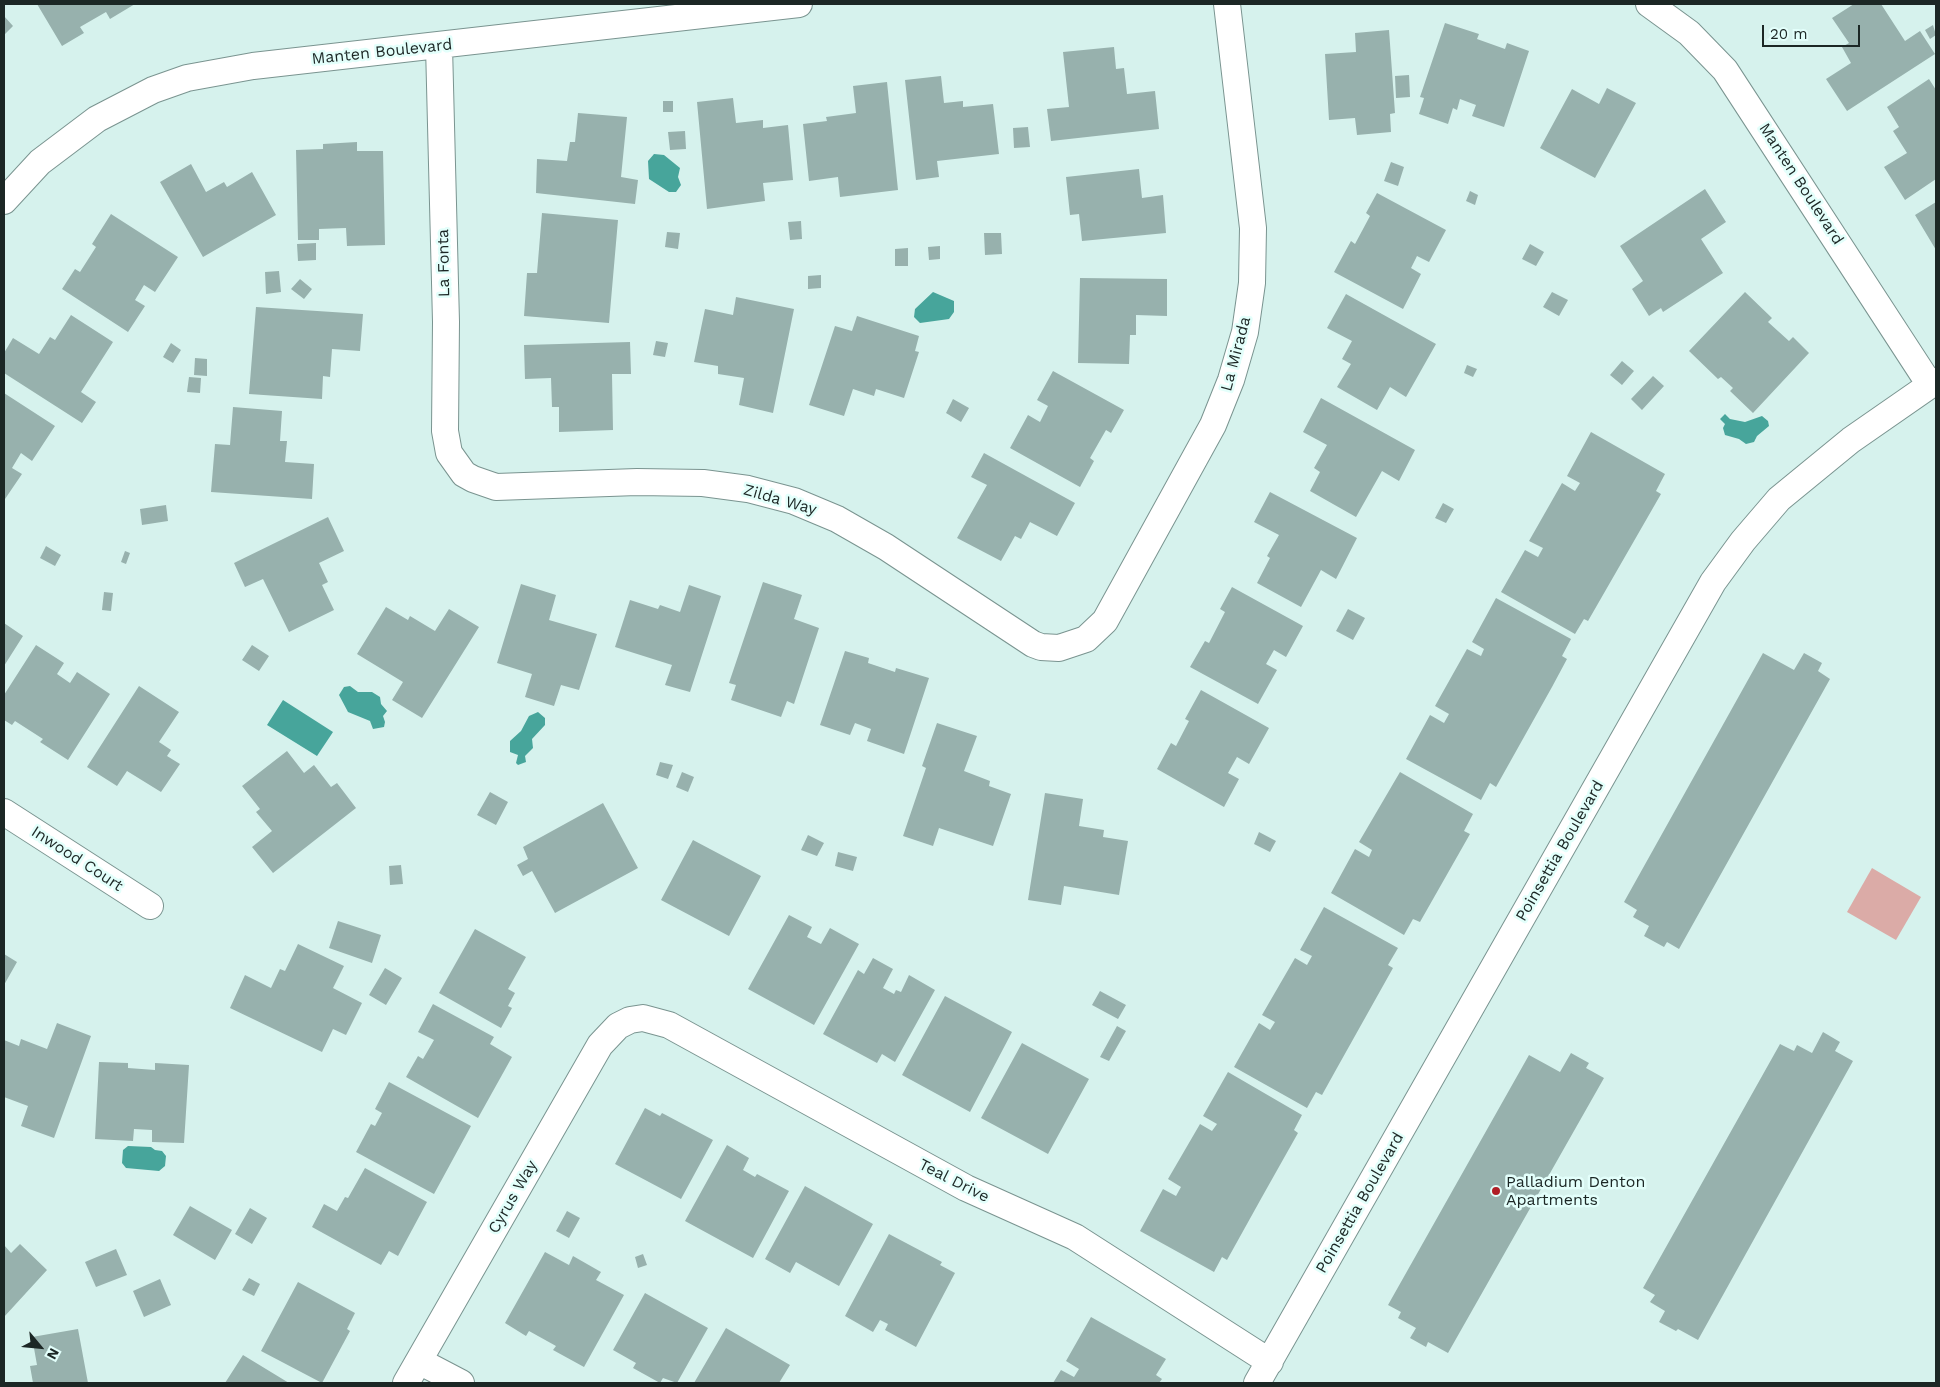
<!DOCTYPE html>
<style>
body{margin:0}
#map{position:relative;width:1940px;height:1387px;overflow:hidden;background:#d6f2ed;font-family:"Work Sans",sans-serif}
canvas{display:block}
.frame{position:absolute;inset:0;border:5px solid #1c2725;pointer-events:none}
.north{position:absolute;left:15px;top:1322px;width:50px;height:50px;-webkit-text-stroke:4px #e3fffb;paint-order:stroke;rotate:118deg;font-size:14px;font-weight:700;line-height:20px;text-align:center;color:#1c2725}
.north::after{content:'';display:block;margin:auto;width:18px;height:22px;background:#1c2725;clip-path:polygon(50% 0,100% 100%,50% 72%,0 100%)}
.scale{position:absolute;left:1762px;top:25px;width:98px;height:22px;box-sizing:border-box;border:2px solid #1c2725;border-top:0;padding-left:6px;font-size:15px;line-height:18px;white-space:nowrap;color:#1c2725;-webkit-text-stroke:4px #e3fffb;paint-order:stroke}
</style>
<div id="map">
<canvas width="1940" height="1387"></canvas>
<div class="frame"></div>
<div class="north">N</div>
<div class="scale">20 m</div>
</div>
<script>
const c = document.querySelector('canvas').getContext('2d');
c.lineJoin = 'round';
function fillPath(path, color) {
  c.fillStyle = color;
  c.fill(path, 'evenodd');
}
function shape(rows) {
  const path = new Path2D();
  for (const r of rows) {
    path.moveTo(r[0], r[1]);
    for (let i = 2; i < r.length; i += 2) path.lineTo(r[i], r[i + 1]);
  }
  return path;
}
function trace(path, color, width, dash) {
  c.strokeStyle = color;
  c.lineWidth = width;
  c.lineCap = dash ? 'butt' : 'round';
  c.setLineDash(dash || []);
  c.stroke(path);
}
function label(font, color, halo, rows, align = 'center') {
  c.font = font + ' "Work Sans",sans-serif';
  c.lineWidth = 5;
  c.setLineDash([]);
  c.textBaseline = 'middle';
  c.strokeStyle = halo;
  c.fillStyle = color;
  for (const [text, x, y, turn = 0] of rows) {
    c.save();
    c.translate(x, y);
    c.rotate((+turn || 0) * Math.PI / 180);
    c.textAlign = isNaN(turn) ? turn : align;
    if (halo) c.strokeText(text, 0, 0);
    c.fillText(text, 0, 0);
    c.restore();
  }
}
const green = shape([
 [1872,868,1921,897,1896,940,1847,912]
]);
const water = shape([
 [654,154,664,155,680,168,678,177,681,185,676,192,669,192,649,179,648,161],
 [933,292,954,301,954,312,949,319,920,323,914,317,915,309],
 [1725,414,1730,419,1745,422,1762,416,1768,421,1769,426,1757,436,1754,442,1746,444,1739,439,1725,435,1723,428,1725,424,1720,419],
 [350,686,358,692,372,692,380,697,381,704,387,711,383,716,385,722,384,727,373,729,370,721,348,712,339,695,344,687],
 [283,700,333,732,317,756,267,725],
 [538,712,545,718,545,725,532,739,533,748,525,756,526,762,518,765,516,763,518,755,510,752,510,741,521,731,529,716],
 [128,1146,151,1147,155,1150,162,1151,166,1156,165,1166,159,1171,126,1168,122,1163,123,1150]
]);
const building = shape([
 [37,4,135,4,110,19,106,12,80,27,84,33,62,46],
 [1854,4,1881,4,1905,41,1920,31,1935,54,1847,111,1826,79,1851,63,1842,47,1849,43,1832,18],
 [4,16,13,26,4,35],
 [1445,23,1479,34,1477,39,1505,49,1507,43,1529,51,1504,127,1472,116,1476,105,1460,99,1457,110,1453,108,1448,124,1419,114,1424,98,1420,97],
 [1933,25,1936,35,1930,39,1925,30],
 [1389,30,1395,113,1390,114,1391,132,1357,135,1355,118,1329,120,1325,54,1356,52,1355,33],
 [1114,47,1116,69,1124,68,1127,94,1155,91,1159,129,1051,141,1047,109,1069,107,1063,52],
 [1409,75,1410,97,1396,98,1395,76],
 [941,76,944,103,963,101,963,107,993,104,999,154,937,161,939,177,916,180,905,80],
 [1929,79,1936,90,1936,179,1905,200,1884,167,1907,153,1893,131,1899,127,1887,107],
 [887,82,898,190,840,197,838,177,809,181,803,124,827,121,826,117,856,113,853,86],
 [1607,88,1636,103,1595,178,1540,148,1572,89,1599,104],
 [733,98,736,123,763,120,763,128,788,125,793,180,763,183,765,201,707,209,697,102],
 [663,101,673,101,673,112,663,112],
 [578,113,627,117,621,177,638,180,635,204,536,193,537,159,567,161,570,142,575,142],
 [1028,127,1030,147,1014,148,1013,128],
 [685,131,686,149,670,150,668,132],
 [357,142,357,151,383,151,385,245,347,246,346,228,319,229,319,240,298,240,296,150,323,149,323,144],
 [1391,162,1404,167,1398,186,1384,181],
 [191,164,206,192,224,182,227,187,252,172,276,215,203,257,160,182],
 [1139,169,1142,198,1163,195,1166,233,1082,241,1079,214,1070,215,1066,177],
 [1705,189,1726,222,1701,239,1723,273,1663,312,1661,308,1649,316,1632,289,1643,281,1620,246],
 [1470,191,1478,195,1475,205,1466,201],
 [1377,193,1446,230,1429,262,1417,256,1411,268,1421,274,1403,309,1334,272,1351,241,1355,244,1370,216,1366,213],
 [1936,202,1936,250,1915,215],
 [542,213,618,220,609,323,524,316,527,273,537,273],
 [111,214,178,257,155,292,144,285,135,300,145,306,128,332,62,289,75,269,80,272,96,247,92,244],
 [801,221,802,239,790,240,788,222],
 [667,232,680,233,678,249,665,247],
 [984,233,1001,233,1002,254,985,255],
 [316,243,316,260,298,261,297,244],
 [1530,244,1544,252,1536,266,1522,259],
 [940,246,940,259,929,260,928,247],
 [908,248,908,266,895,266,895,249],
 [279,271,281,292,266,294,265,272],
 [821,275,821,288,808,289,808,276],
 [1080,278,1167,279,1167,316,1136,315,1136,335,1130,335,1129,364,1078,363],
 [300,279,312,289,304,299,291,289],
 [1552,292,1568,300,1559,316,1543,307],
 [1745,292,1772,318,1768,322,1789,341,1793,337,1809,353,1753,413,1730,391,1733,388,1721,377,1718,379,1689,351],
 [1346,294,1436,344,1406,397,1390,387,1377,410,1337,387,1351,364,1342,359,1352,341,1327,328],
 [736,297,794,309,773,413,739,405,744,378,718,374,718,366,694,362,705,309,733,315],
 [256,307,363,314,360,351,332,349,330,377,323,376,322,399,249,394],
 [71,315,113,342,81,392,96,402,82,423,4,373,4,353,13,338,39,354,50,337,55,340],
 [857,316,919,336,915,351,919,352,904,398,876,389,874,396,853,389,844,416,809,405,835,326,852,331],
 [656,341,668,343,665,357,653,355],
 [630,342,631,374,612,374,613,430,559,432,559,407,552,407,551,378,525,379,524,345],
 [171,343,181,350,173,363,163,357],
 [195,358,207,359,207,376,194,375],
 [1622,361,1634,371,1622,385,1610,375],
 [1467,365,1477,369,1473,377,1464,373],
 [1053,371,1124,410,1111,433,1106,430,1090,458,1094,461,1080,487,1010,448,1028,415,1040,422,1048,406,1037,400],
 [1653,376,1664,386,1642,410,1631,399],
 [189,377,201,378,200,393,187,392],
 [4,393,55,426,32,461,21,453,12,468,22,474,5,499],
 [1321,398,1415,450,1399,481,1382,471,1356,517,1310,491,1320,472,1314,468,1327,445,1303,432],
 [953,399,969,408,961,422,946,413],
 [233,407,282,411,280,441,287,441,285,462,314,464,312,499,211,492,215,444,230,445],
 [1591,432,1665,474,1656,491,1661,494,1588,621,1584,619,1575,634,1501,592,1525,550,1538,557,1543,548,1529,541,1562,483,1575,491,1580,483,1567,476],
 [984,453,1075,503,1057,536,1030,522,1021,539,1015,536,1001,561,957,538,987,485,971,477],
 [1270,492,1357,538,1336,579,1321,570,1301,607,1257,583,1270,558,1267,556,1279,535,1254,522],
 [1443,503,1454,509,1446,523,1435,518],
 [166,505,168,521,142,525,140,509],
 [328,517,344,551,319,563,328,582,322,585,334,610,289,632,263,579,245,587,234,563],
 [46,546,61,555,55,566,40,558],
 [125,551,130,553,126,564,121,562],
 [763,582,802,595,794,619,819,628,794,704,787,701,781,717,731,700,736,685,729,683],
 [521,584,556,595,549,620,597,634,579,690,561,685,554,706,525,697,532,674,497,663],
 [689,585,721,596,690,692,665,685,672,665,615,647,630,600,658,609,660,605,680,612],
 [1232,587,1303,626,1286,657,1274,650,1266,664,1277,670,1258,704,1190,667,1205,641,1209,643,1225,612,1220,609],
 [104,592,113,593,111,611,102,610],
 [1496,598,1571,639,1562,656,1567,659,1552,687,1496,787,1490,783,1481,800,1406,759,1430,715,1444,723,1449,714,1435,706,1467,649,1481,656,1484,649,1472,642],
 [386,607,408,620,410,616,435,631,449,609,479,627,422,718,392,700,403,682,357,654],
 [1348,609,1365,618,1353,640,1336,631],
 [4,623,23,636,4,666],
 [36,645,64,663,57,674,70,683,77,672,110,694,68,760,40,742,43,739,15,721,12,725,4,720,4,695],
 [252,645,269,656,259,671,242,660],
 [845,651,869,658,868,663,895,672,896,668,929,678,904,754,867,741,871,729,855,723,850,735,820,725],
 [1763,653,1794,670,1804,653,1822,663,1818,671,1830,679,1679,949,1667,942,1664,947,1644,936,1649,926,1633,917,1637,910,1624,902],
 [139,686,179,712,159,742,171,750,167,756,180,764,161,792,127,771,117,786,87,767],
 [1201,690,1269,728,1249,764,1237,757,1228,773,1239,779,1224,807,1157,769,1171,743,1176,746,1189,721,1185,719],
 [937,723,977,736,964,771,990,781,989,786,1011,794,993,846,939,828,933,846,903,836,926,768,922,766],
 [287,751,304,773,314,765,331,787,337,783,356,808,273,873,252,847,272,831,256,812,260,809,242,786],
 [660,762,673,765,668,779,656,775],
 [682,772,694,777,688,792,676,787],
 [1400,772,1473,814,1464,831,1470,834,1420,922,1413,919,1404,935,1331,893,1355,849,1369,857,1372,850,1359,842],
 [490,792,508,802,496,825,477,815],
 [1045,793,1083,799,1079,826,1104,830,1103,837,1128,841,1119,895,1064,886,1061,905,1028,900],
 [603,803,638,868,555,913,532,871,523,876,517,865,528,859,523,847],
 [1259,832,1276,841,1270,852,1254,844],
 [808,835,824,843,817,856,801,850],
 [693,840,761,876,729,936,661,900],
 [838,852,857,857,853,871,835,866],
 [401,865,403,884,390,885,389,866],
 [1324,907,1398,948,1388,965,1393,968,1337,1068,1322,1095,1316,1092,1307,1108,1234,1067,1259,1023,1270,1030,1275,1022,1262,1015,1295,958,1307,965,1312,956,1300,950],
 [789,915,812,927,807,937,821,944,830,928,859,944,814,1025,748,989],
 [338,921,381,935,372,963,329,948],
 [475,929,526,957,508,989,515,993,508,1006,512,1008,501,1028,439,993],
 [298,944,344,966,333,988,362,1003,346,1035,333,1029,322,1052,230,1008,245,975,271,988,280,969,285,971],
 [4,954,17,962,4,985],
 [873,958,893,969,883,988,894,994,896,990,901,992,909,975,935,990,895,1062,882,1054,877,1063,823,1034,858,970,864,974],
 [385,968,402,978,386,1005,369,995],
 [1100,991,1126,1005,1118,1019,1092,1005],
 [945,996,1012,1032,970,1112,902,1075],
 [433,1004,494,1037,490,1044,512,1057,478,1118,406,1077,418,1056,423,1059,434,1040,418,1032],
 [57,1023,91,1036,54,1138,21,1126,28,1106,4,1097,4,1040,19,1046,21,1039,47,1049],
 [1117,1026,1126,1031,1109,1061,1100,1057],
 [1823,1032,1840,1042,1835,1051,1853,1061,1698,1340,1678,1329,1676,1331,1659,1322,1665,1311,1650,1302,1655,1295,1643,1288,1780,1044,1794,1051,1797,1045,1812,1053],
 [1022,1043,1089,1079,1048,1154,981,1118],
 [1571,1053,1589,1063,1586,1068,1604,1078,1448,1353,1428,1342,1426,1347,1410,1338,1416,1328,1398,1318,1401,1312,1388,1305,1529,1055,1560,1072],
 [99,1062,128,1063,128,1068,155,1070,155,1063,189,1065,184,1143,152,1142,152,1130,134,1129,133,1141,95,1139],
 [1228,1072,1302,1115,1294,1130,1298,1133,1262,1197,1227,1260,1222,1257,1214,1272,1140,1231,1163,1189,1176,1196,1181,1187,1168,1179,1200,1124,1212,1131,1217,1124,1203,1116],
 [389,1082,471,1126,434,1194,356,1152,371,1124,375,1126,382,1113,375,1109],
 [645,1108,660,1116,662,1113,713,1140,681,1199,615,1164],
 [727,1145,749,1158,743,1170,755,1177,757,1174,789,1191,753,1258,685,1221],
 [365,1168,427,1202,398,1256,389,1251,381,1265,312,1227,324,1204,337,1211,345,1197,348,1198],
 [805,1186,873,1224,839,1286,796,1262,790,1273,765,1259],
 [190,1206,232,1230,215,1260,173,1235],
 [250,1208,267,1218,252,1244,235,1234],
 [567,1211,580,1218,569,1238,556,1231],
 [889,1234,942,1262,940,1265,955,1273,916,1347,885,1330,888,1324,880,1320,873,1332,845,1316],
 [20,1244,47,1270,4,1317,4,1245,11,1253],
 [116,1249,127,1275,96,1287,85,1262],
 [545,1252,569,1265,573,1256,601,1272,596,1280,624,1295,584,1367,553,1350,556,1346,529,1331,526,1336,505,1323],
 [643,1254,647,1265,638,1268,635,1257],
 [249,1278,260,1284,254,1296,242,1290],
 [160,1279,171,1305,144,1317,133,1291],
 [298,1282,355,1313,347,1329,350,1331,322,1383,261,1351],
 [645,1293,708,1328,677,1383,663,1378,660,1383,633,1368,636,1363,613,1350],
 [1091,1317,1166,1359,1156,1375,1162,1379,1159,1383,1053,1383,1061,1370,1074,1377,1079,1369,1066,1361],
 [726,1328,790,1365,779,1383,694,1383],
 [78,1329,88,1383,33,1383,30,1366,37,1365,32,1337],
 [243,1355,289,1383,225,1383]
]);
const street = shape([
 [1649,4,1689,33,1725,70,1930,385],
 [439,46,446,322,445,431,449,453,464,474,473,479,496,487,637,482,703,483,748,489,794,501,837,519,886,547,1033,644,1041,647,1059,648,1086,639,1105,621,1213,425,1231,380,1245,332,1252,283,1253,228,1227,4],
 [4,201,40,162,97,119,153,90,187,78,253,66,799,4],
 [4,812,150,906],
 [419,1361,461,1383],
 [406,1383,600,1045,618,1026,630,1020,643,1018,669,1025,966,1188,1075,1237,1270,1362],
 [1257,1383,1713,582,1743,541,1779,499,1851,440,1936,381]
]);
const markers = [
 [1496,1191,5,"#b01e26"]
];
const streetNames = [
 ["Manten Boulevard",382,52,-6],
 ["Manten Boulevard",1801,184,57],
 ["La Fonta",444,263,-91],
 ["La Mirada",1236,354,-75],
 ["Zilda Way",780,500,16],
 ["Poinsettia Boulevard",1560,851,-60],
 ["Inwood Court",77,859,33],
 ["Teal Drive",954,1181,27],
 ["Cyrus Way",513,1197,-60],
 ["Poinsettia Boulevard",1360,1203,-60]
];
const poiNames = [
 ["Palladium Denton",1506,1182],
 ["Apartments",1506,1200]
];
fillPath(green, '#dbaba7');
fillPath(water, '#47a59b');
fillPath(building, '#97b1ad');
trace(street, '#7a9490', 28);
trace(street, '#fff', 26);
for (const [x, y, r, color] of markers) {
  const dot = new Path2D();
  dot.arc(x, y, r, 0, 2 * Math.PI);
  c.fillStyle = color;
  c.fill(dot);
  trace(dot, '#e3fffb', 2);
}
label('16px', '#1c2725', '#e3fffb', streetNames);
label('16px', '#1c2725', '#e3fffb', poiNames, 'left');
</script>
